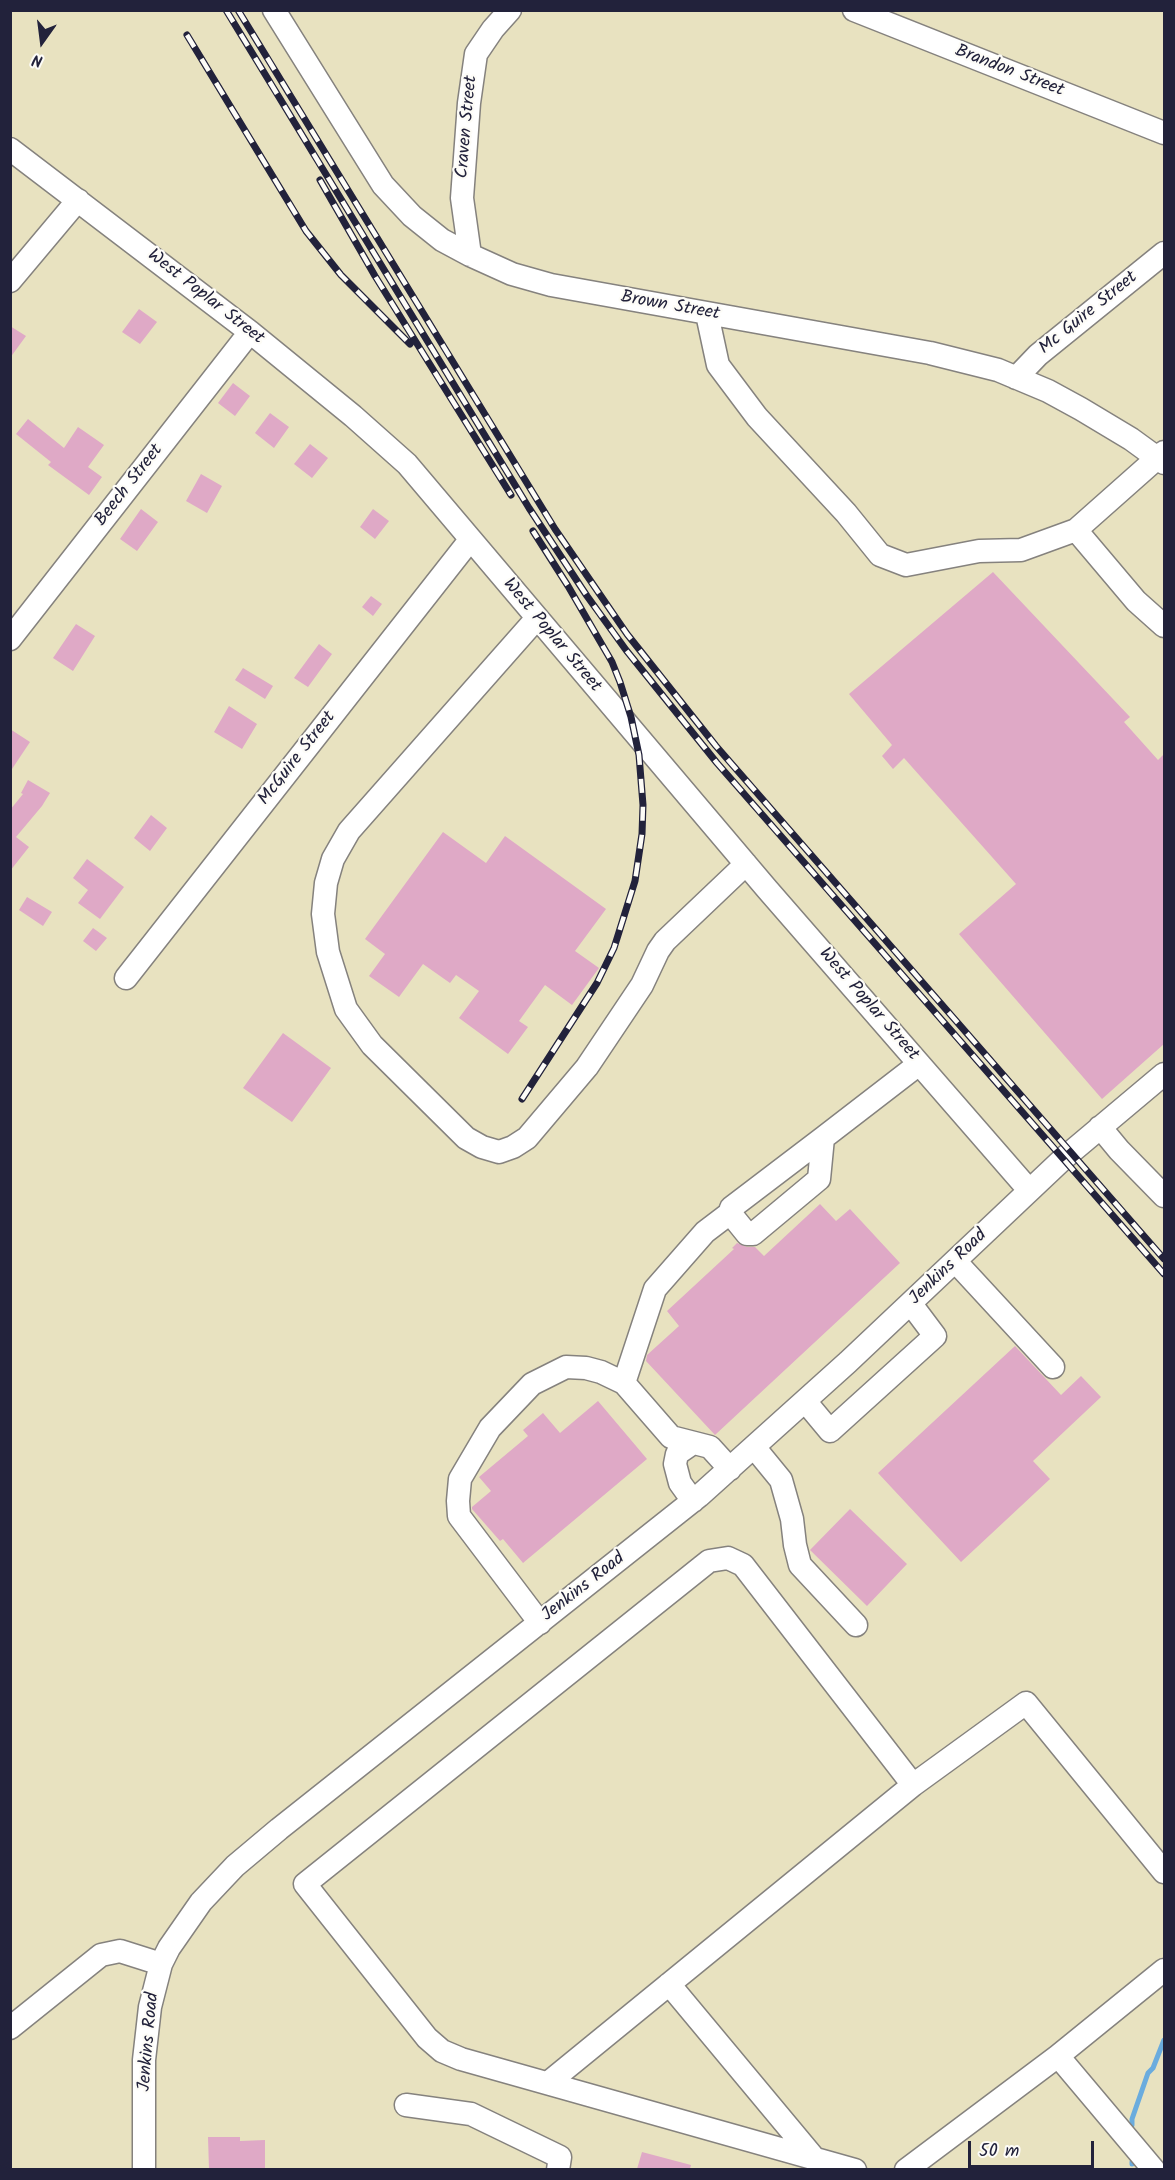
<!DOCTYPE html>
<style>
body{margin:0}
#map{position:relative;width:1175px;height:2180px;overflow:hidden;background:#e8e2c0;font-family:Kalam,sans-serif}
canvas{display:block}
.frame{position:absolute;inset:0;border:12px solid #22223b;pointer-events:none}
.north{position:absolute;left:12px;top:12px;width:60px;height:60px;-webkit-text-stroke:4px #fdfcf7;paint-order:stroke;rotate:194deg;font-size:16px;font-weight:700;line-height:24px;text-align:center;color:#22223b}
.north::after{content:'';display:block;margin:auto;width:21px;height:27px;background:#22223b;clip-path:polygon(50% 0,100% 100%,50% 72%,0 100%)}
.scale{position:absolute;left:968px;top:2141px;width:126px;height:27px;box-sizing:border-box;border:3px solid #22223b;border-top:0;padding-left:8px;font-size:18px;line-height:21px;white-space:nowrap;color:#22223b;-webkit-text-stroke:4px #fdfcf7;paint-order:stroke}
</style>
<div id="map">
<canvas width="1175" height="2180"></canvas>
<div class="frame"></div>
<div class="north">N</div>
<div class="scale">50 m</div>
</div>
<script>
const c = document.querySelector('canvas').getContext('2d');
c.lineJoin = 'round';
function shape(rows) {
  const path = new Path2D();
  for (const r of rows) {
    path.moveTo(r[0], r[1]);
    for (let i = 2; i < r.length; i += 2) path.lineTo(r[i], r[i + 1]);
  }
  return path;
}
function trace(path, color, width, dash) {
  c.strokeStyle = color;
  c.lineWidth = width;
  c.lineCap = dash ? 'butt' : 'round';
  c.setLineDash(dash || []);
  c.stroke(path);
}
function fillPath(path, color) {
  c.fillStyle = color;
  c.fill(path, 'evenodd');
}
function label(font, color, halo, rows, align = 'center') {
  c.font = font + ' Kalam,sans-serif';
  c.lineWidth = 4.5;
  c.setLineDash([]);
  c.textBaseline = 'middle';
  c.strokeStyle = halo;
  c.fillStyle = color;
  for (const [text, x, y, turn = 0] of rows) {
    c.save();
    c.translate(x, y);
    c.rotate((+turn || 0) * Math.PI / 180);
    c.textAlign = isNaN(turn) ? turn : align;
    if (halo) c.strokeText(text, 0, 0);
    c.fillText(text, 0, 0);
    c.restore();
  }
}
const stream = shape([
 [1132,2125,1132,2119,1148,2073,1153,2068,1164,2040],
 [1132,2164,1132,2162]
]);
const building = shape([
 [139,309,157,322,140,344,122,332],
 [10,326,26,336,10,358],
 [233,383,250,396,235,416,218,403],
 [270,413,289,427,274,448,255,433],
 [28,419,64,448,78,427,104,445,88,467,102,477,89,495,48,465,51,462,16,434],
 [310,444,328,458,312,478,294,464],
 [201,474,222,486,207,513,186,501],
 [141,509,158,522,137,551,120,539],
 [373,509,389,521,375,539,360,527],
 [993,572,1130,717,1124,722,1158,760,1164,754,1164,1044,1102,1099,959,934,1016,884,904,758,893,769,882,756,892,745,849,694],
 [371,596,382,604,373,616,362,607],
 [76,624,95,636,73,671,53,658],
 [319,644,332,654,308,687,294,678],
 [243,668,273,686,265,699,235,680],
 [229,706,257,724,242,749,214,732],
 [10,729,30,742,10,772],
 [28,780,50,793,42,806,16,837,29,847,10,871,10,810,23,794,21,793],
 [151,815,167,828,150,851,134,838],
 [443,832,486,863,505,836,606,909,575,951,599,968,572,1005,545,985,519,1021,528,1027,508,1054,459,1018,479,991,456,975,450,983,423,964,399,997,369,976,385,954,365,939],
 [87,859,124,887,100,919,78,903,88,890,73,878],
 [27,897,52,912,43,926,19,910],
 [93,928,107,938,96,951,83,941],
 [283,1033,331,1068,292,1122,243,1088],
 [820,1204,836,1221,850,1209,900,1263,715,1435,646,1361,647,1355,679,1326,667,1311,734,1249,732,1248,737,1243,747,1247,755,1247,764,1256],
 [1015,1346,1061,1395,1081,1376,1101,1397,1033,1461,1050,1479,961,1562,878,1473],
 [598,1401,647,1459,523,1563,503,1539,500,1541,472,1509,472,1507,491,1491,479,1477,528,1436,523,1430,543,1413,560,1433],
 [850,1509,907,1564,867,1606,810,1550],
 [208,2137,240,2137,240,2141,265,2140,265,2169,209,2169],
 [642,2152,691,2165,690,2169,637,2169]
]);
const minor = shape([
 [274,10,383,185,412,216,442,240,470,255,512,274,551,285,930,353,998,370,1048,391,1081,409,1131,439,1164,463],
 [854,10,1164,133],
 [10,149,250,332,353,416,407,464,767,889,1029,1190],
 [470,255,462,198,469,103,476,54,493,29,510,10],
 [10,281,78,200],
 [707,314,718,365,757,417,846,513,880,555,906,565,979,551,1021,550,1076,530,1164,452],
 [1016,378,1038,355,1164,253],
 [1076,530,1136,601,1164,626],
 [537,618,349,831,333,859,326,883,323,914,328,952,346,1009,372,1045,466,1138,482,1147,499,1152,513,1147,527,1138,587,1067,642,985,658,951,665,941,746,864],
 [10,639,250,332],
 [126,978,470,540],
 [1100,1127,1119,1150,1164,1196],
 [823,1138,819,1179,753,1234,747,1234,730,1213,731,1208,823,1138,919,1064],
 [956,1262,1053,1367],
 [624,1383,655,1289,705,1232,730,1213],
 [805,1401,830,1431,935,1336,911,1304],
 [754,1447,781,1480,792,1519,795,1545,800,1565,856,1625],
 [693,1501,680,1483,675,1464,677,1454,693,1443],
 [540,1623,459,1516,458,1501,460,1479,490,1428,532,1384,566,1367,586,1368,601,1372,624,1383,671,1437,710,1447,730,1469],
 [669,1984,814,2158],
 [10,2028,101,1955,120,1951,161,1964],
 [1058,2056,1164,1970],
 [548,2083,913,1785],
 [406,2105,471,2114,560,2157,558,2170],
 [144,2170,144,2060,150,2007,161,1964,169,1948,201,1902,235,1866,279,1829,699,1496,848,1362,1064,1158,1164,1074],
 [855,2170,461,2059,442,2051,427,2038,305,1884,709,1561,728,1558,743,1565,913,1785,1026,1703,1164,1872],
 [906,2170,1058,2056,1154,2170]
]);
const rail = shape([
 [226,10,529,508,587,596,626,650,717,763,1164,1274],
 [238,10,555,529,627,634,716,746,1164,1259],
 [187,35,306,231,341,275,410,344],
 [320,180,375,276,511,495],
 [522,1099,597,983,614,948,635,881,642,834,643,805,639,755,631,717,620,682,612,662,568,586,533,531]
]);
const streetNames = [
 ["Brandon Street",1009,72,21],
 ["Craven Street",468,127,-85],
 ["West Poplar Street",205,298,38],
 ["Brown Street",670,307,10],
 ["Mc Guire Street",1089,314,-39],
 ["Beech Street",130,486,-52],
 ["West Poplar Street",551,636,50],
 ["McGuire Street",298,759,-52],
 ["West Poplar Street",868,1005,49],
 ["Jenkins Road",949,1268,-44],
 ["Jenkins Road",584,1588,-38],
 ["Jenkins Road",150,2042,-85]
];
trace(stream, '#6aacde', 5);
fillPath(building, '#dfa9c6');
trace(minor, '#85827e', 25);
trace(minor, '#fff', 22);
trace(rail, '#22223b', 7);
trace(rail, '#fdfcf7', 4.5, [14]);
label('18px', '#22223b', '#fdfcf7', streetNames);
</script>
